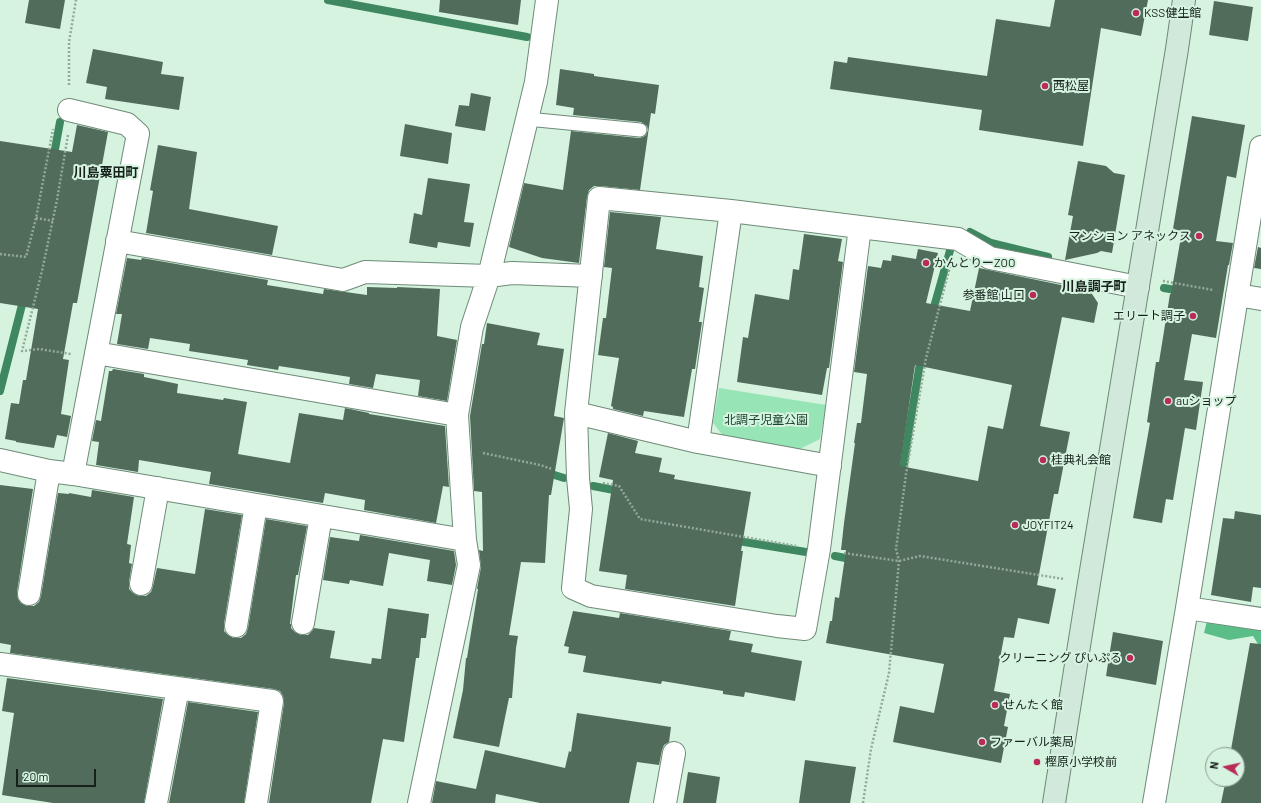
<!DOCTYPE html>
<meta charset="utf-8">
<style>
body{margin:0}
#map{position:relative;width:1261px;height:803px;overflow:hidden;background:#d5f3df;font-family:Barlow,sans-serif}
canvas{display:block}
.north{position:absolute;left:1205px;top:747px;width:40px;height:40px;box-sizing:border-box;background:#d5f3df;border:1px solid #899f91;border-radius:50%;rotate:279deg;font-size:11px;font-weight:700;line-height:16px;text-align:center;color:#16211b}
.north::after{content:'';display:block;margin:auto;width:14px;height:18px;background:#ba2b59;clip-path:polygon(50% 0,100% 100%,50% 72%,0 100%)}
.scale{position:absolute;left:16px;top:769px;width:80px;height:18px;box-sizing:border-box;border:2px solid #16211b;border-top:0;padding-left:5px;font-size:12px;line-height:14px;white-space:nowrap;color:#16211b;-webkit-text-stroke:3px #d5f3df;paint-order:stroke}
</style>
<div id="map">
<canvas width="1261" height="803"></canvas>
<div class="north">N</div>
<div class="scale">20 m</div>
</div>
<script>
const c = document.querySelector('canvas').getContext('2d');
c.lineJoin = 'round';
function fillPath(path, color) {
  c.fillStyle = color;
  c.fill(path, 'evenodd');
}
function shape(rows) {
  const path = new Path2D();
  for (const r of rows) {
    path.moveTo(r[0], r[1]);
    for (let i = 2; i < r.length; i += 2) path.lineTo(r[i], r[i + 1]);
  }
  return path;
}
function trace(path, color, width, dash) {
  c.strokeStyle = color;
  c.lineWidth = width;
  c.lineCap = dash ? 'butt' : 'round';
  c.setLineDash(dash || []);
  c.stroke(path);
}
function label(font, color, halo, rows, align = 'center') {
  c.font = font + ' Barlow,"Noto Sans JP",sans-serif';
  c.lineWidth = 4;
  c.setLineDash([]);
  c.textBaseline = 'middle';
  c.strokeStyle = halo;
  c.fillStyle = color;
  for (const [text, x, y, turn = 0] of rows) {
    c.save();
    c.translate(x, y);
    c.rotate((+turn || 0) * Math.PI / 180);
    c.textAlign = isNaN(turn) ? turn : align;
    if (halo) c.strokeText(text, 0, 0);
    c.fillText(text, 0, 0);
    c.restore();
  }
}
const green = shape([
 [719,388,826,405,820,439,800,449,724,437,713,423]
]);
const forest = shape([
 [1207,621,1261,627,1261,649,1253,636,1229,640,1204,633]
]);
const stream = shape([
 [328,0,527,37],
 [53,160,60,122],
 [970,232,991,243,1048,257],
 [1164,288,1181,291],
 [932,314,951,247],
 [0,391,24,297],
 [545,472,564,478],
 [902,478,909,430,921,357],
 [593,486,614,490,618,497],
 [732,540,806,552],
 [835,556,856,560]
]);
const building = shape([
 [29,0,65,0,60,29,25,23],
 [440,0,521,0,518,25,439,12],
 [1055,0,1148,0,1141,36,1101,28,1083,146,979,130,982,110,830,89,834,61,847,63,848,57,987,76,996,19,1050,27],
 [1214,1,1253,7,1248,41,1209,35],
 [93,49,163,62,161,74,184,77,179,110,105,99,107,87,86,83],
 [560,69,594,74,594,76,659,85,655,114,651,113,640,190,600,186,594,186,589,190,587,197,579,263,542,258,509,247,524,183,563,190,571,131,639,138,643,137,646,135,648,130,647,126,641,122,573,115,574,108,556,105],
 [471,93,491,97,485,131,455,126,459,105,469,106],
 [1192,116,1245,125,1236,178,1227,176,1216,241,1233,243,1229,265,1228,265,1216,338,1192,334,1184,380,1203,382,1196,430,1185,428,1173,500,1166,499,1162,523,1133,518,1150,423,1147,422,1156,362,1159,362,1170,294,1171,294,1182,231,1173,229],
 [405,124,452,133,448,164,400,156],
 [77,125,108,132,77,303,73,303,63,359,69,360,61,414,71,416,67,437,57,435,54,448,16,442,16,441,5,439,11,403,19,404,23,380,26,380,38,309,0,303,0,141,72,152],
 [158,145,197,152,189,209,278,226,272,255,146,233,153,191,150,190],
 [1078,161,1106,166,1114,173,1125,175,1112,253,1101,251,1097,253,1065,260,1073,216,1068,215],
 [428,178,470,184,464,222,474,223,470,247,438,242,437,248,409,243,414,213,422,215],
 [610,212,661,217,656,249,703,256,699,287,704,288,699,322,702,322,695,369,692,369,684,417,644,411,643,416,613,409,613,407,611,406,619,358,598,355,603,318,606,318,612,268,604,267],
 [804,234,842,239,838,261,843,262,829,368,827,368,822,395,737,382,743,337,748,338,755,294,789,300,793,269,799,270],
 [1258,247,1261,248,1261,269,1254,268],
 [918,249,938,253,926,303,970,311,979,268,1090,291,1098,303,1094,323,1062,317,1040,426,1070,432,1058,494,1054,494,1037,585,1056,589,1049,624,1018,618,1014,638,1004,637,994,691,1010,694,1004,726,1008,727,1001,763,893,742,900,706,934,713,944,664,826,643,830,621,832,621,835,597,839,598,846,550,841,550,844,523,855,443,854,443,857,423,861,423,867,374,854,372,868,266,881,268,883,260,891,261,892,255,916,259],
 [915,365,1012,385,1003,429,988,426,978,481,900,466],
 [127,258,141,260,142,258,268,280,267,285,323,294,324,289,367,295,367,287,397,288,397,287,440,289,437,336,457,340,447,401,418,396,420,380,376,374,373,388,349,384,350,377,279,366,278,370,247,365,248,360,189,351,190,344,150,338,148,349,117,344,122,314,116,314],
 [487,323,540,333,537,345,564,349,554,416,564,418,551,495,549,495,545,563,521,562,509,635,518,636,516,648,512,698,509,698,499,747,453,738,463,690,466,658,467,658,478,589,477,589,481,567,479,550,483,551,482,492,474,491,470,416,482,344,484,344],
 [113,369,144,374,144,377,178,384,177,393,223,400,224,398,247,402,238,454,290,463,299,413,343,420,345,408,369,413,369,414,445,426,449,487,443,486,436,523,364,510,365,500,325,493,323,503,209,484,211,472,139,460,138,472,96,465,99,442,92,441,96,420,101,421,109,371,112,371],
 [608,433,638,441,635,453,662,458,659,472,675,475,674,479,751,492,741,551,743,551,735,606,625,589,627,575,599,571,613,480,599,477],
 [0,485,33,489,17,592,18,599,21,603,27,606,34,606,39,602,41,596,58,493,69,494,69,493,91,497,92,490,134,497,127,544,131,545,129,563,132,564,129,582,129,589,133,593,139,596,146,596,151,592,153,586,157,568,195,574,205,509,242,515,224,624,224,631,228,635,234,638,241,638,246,634,248,628,266,519,307,526,298,575,296,575,290,624,291,624,291,628,295,632,301,635,308,635,312,631,314,628,335,631,330,658,371,664,372,658,381,659,388,608,429,614,426,638,421,638,419,658,416,658,404,742,383,739,371,803,269,803,284,703,283,696,280,691,274,689,10,653,11,645,0,643],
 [1235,511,1261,515,1261,588,1253,587,1251,602,1211,595,1223,518,1234,519],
 [360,535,454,551,456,565,452,585,427,581,430,560,389,553,383,586,350,580,349,584,323,580,330,537,359,541],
 [573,611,619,618,620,613,731,631,729,640,753,644,751,652,802,661,795,701,745,692,744,697,723,694,723,691,662,681,661,684,583,672,586,656,568,653,569,647,564,646],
 [1113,632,1163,641,1156,685,1106,676],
 [1250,643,1261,644,1261,803,1221,803,1226,779,1237,779,1237,755,1230,755],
 [7,678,163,699,144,803,53,803,2,795,14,713,2,711],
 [188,702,258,712,244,803,169,803],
 [577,713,671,727,669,742,664,745,662,750,659,765,637,762,629,803,540,803,496,794,495,803,432,803,436,781,476,789,485,750,565,768,569,751,571,752],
 [805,760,856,767,850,803,799,803],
 [688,772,720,777,716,803,683,803]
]);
const path = shape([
 [69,85,69,42,76,0],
 [68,135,57,200,42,271,22,351,39,349,71,354],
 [36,218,53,221],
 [0,254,26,257,36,218,53,129],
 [1163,281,1213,290],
 [483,453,540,465,552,469],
 [603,483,619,486,640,519,796,546],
 [844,553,899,561,920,556,1064,579],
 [863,803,871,749,889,673,899,561,896,549,906,474,926,358,951,263]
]);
const lane = shape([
 [527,119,640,130]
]);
const street = shape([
 [69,110,127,124,138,134,73,474],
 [860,227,819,549,805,629,777,626,591,596,573,588,581,509,578,478,576,413,599,198,731,211,860,227,958,239,990,258,1138,287],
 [117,241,343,280,365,272,489,276,512,273,591,276],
 [1237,295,1261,299],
 [96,353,457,415],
 [576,413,698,442,830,466],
 [698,442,731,211],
 [0,460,49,471,73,474,465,540],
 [141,584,158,488],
 [29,594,49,471],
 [1187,608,1261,619],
 [303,623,321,516],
 [236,626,256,505],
 [0,664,272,701,256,803],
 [156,803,178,688],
 [419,803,469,565,465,540,457,415,472,327,489,276,536,82,547,0],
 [665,803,674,753],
 [1154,803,1187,608,1261,147]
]);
const secondary = shape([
 [1054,803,1089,583,1177,49,1184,0]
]);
const markers = [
 [1136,13,4,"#ba2b59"],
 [1045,86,4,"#ba2b59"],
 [1199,236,4,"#ba2b59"],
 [926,263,4,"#ba2b59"],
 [1033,295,4,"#ba2b59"],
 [1193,316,4,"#ba2b59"],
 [1168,401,4,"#ba2b59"],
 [1043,460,4,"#ba2b59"],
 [1015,525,4,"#ba2b59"],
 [1130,658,4,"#ba2b59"],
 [995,705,4,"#ba2b59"],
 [982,742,4,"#ba2b59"],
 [1037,762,4,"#ba2b59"]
];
const poiNames = [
 ["KSS健生館",1144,13],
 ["西松屋",1053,86],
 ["マンション アネックス",1191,236,"right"],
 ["かんとりーZOO",934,263],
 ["参番館 山口",1025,295,"right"],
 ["エリート調子",1185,316,"right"],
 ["auショップ",1176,401],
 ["桂典礼会館",1051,460],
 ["JOYFIT24",1023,525],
 ["クリーニング ぴいぷる",1122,658,"right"],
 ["せんたく館",1003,705],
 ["ファーバル薬局",990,742],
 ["樫原小学校前",1045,762]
];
const parkNames = [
 ["北調子児童公園",766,420]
];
const neighbourhoodNames = [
 ["川島粟田町",106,173],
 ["川島調子町",1094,287]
];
fillPath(green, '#97e5b6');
fillPath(forest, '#5bbd87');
trace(stream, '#3f8760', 8);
fillPath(building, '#516c5b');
trace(lane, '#6f8a78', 15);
trace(street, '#6f8a78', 24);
trace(secondary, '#6f8a78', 24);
trace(path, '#92a99a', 2.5, [2, 2]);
trace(lane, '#fff', 13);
trace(street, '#fff', 22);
trace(secondary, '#d0e9db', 22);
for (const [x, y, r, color] of markers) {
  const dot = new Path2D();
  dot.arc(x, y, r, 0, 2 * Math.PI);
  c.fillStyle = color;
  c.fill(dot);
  trace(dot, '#d5f3df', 1.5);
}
label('12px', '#16211b', '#d5f3df', poiNames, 'left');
label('12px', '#1a432d', '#d5f3df', parkNames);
label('bold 13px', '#16211b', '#d5f3df', neighbourhoodNames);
</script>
